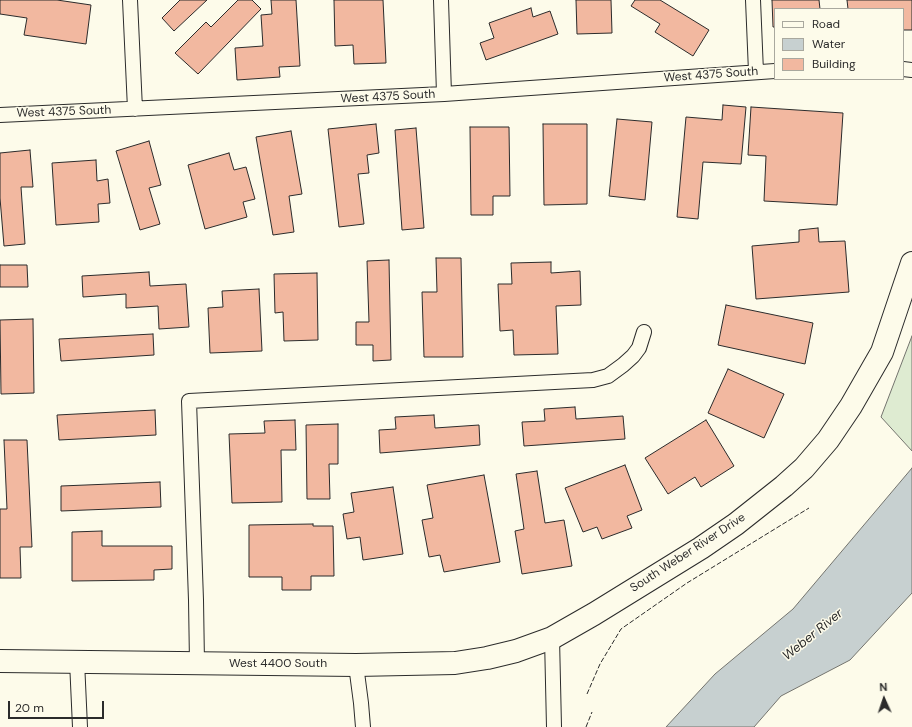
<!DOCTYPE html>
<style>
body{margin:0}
#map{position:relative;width:912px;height:727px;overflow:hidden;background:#fdfbea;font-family:"DM Sans",sans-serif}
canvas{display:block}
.legend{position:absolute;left:774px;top:8px;width:130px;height:72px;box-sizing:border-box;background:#fdfbea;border:1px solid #a9a89e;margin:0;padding:5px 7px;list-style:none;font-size:12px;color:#2b2b2b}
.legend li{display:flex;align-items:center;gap:8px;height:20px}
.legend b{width:20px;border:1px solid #a9a89e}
.north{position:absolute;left:864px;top:679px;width:40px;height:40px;-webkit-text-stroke:3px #fdfbea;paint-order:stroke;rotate:357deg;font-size:11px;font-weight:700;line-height:16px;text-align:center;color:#2b2b2b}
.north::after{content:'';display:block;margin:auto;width:14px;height:18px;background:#2b2b2b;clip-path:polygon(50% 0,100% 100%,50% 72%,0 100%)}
.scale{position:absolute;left:8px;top:701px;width:96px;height:18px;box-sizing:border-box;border:2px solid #2b2b2b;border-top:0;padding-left:5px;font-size:12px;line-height:14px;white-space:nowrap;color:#2b2b2b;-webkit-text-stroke:3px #fdfbea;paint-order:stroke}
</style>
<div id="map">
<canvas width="912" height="727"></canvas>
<ul class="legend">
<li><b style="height:5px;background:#fdfbea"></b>Road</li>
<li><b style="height:11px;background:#c7d0d0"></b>Water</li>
<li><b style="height:11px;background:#f2b8a0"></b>Building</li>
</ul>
<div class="north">N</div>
<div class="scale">20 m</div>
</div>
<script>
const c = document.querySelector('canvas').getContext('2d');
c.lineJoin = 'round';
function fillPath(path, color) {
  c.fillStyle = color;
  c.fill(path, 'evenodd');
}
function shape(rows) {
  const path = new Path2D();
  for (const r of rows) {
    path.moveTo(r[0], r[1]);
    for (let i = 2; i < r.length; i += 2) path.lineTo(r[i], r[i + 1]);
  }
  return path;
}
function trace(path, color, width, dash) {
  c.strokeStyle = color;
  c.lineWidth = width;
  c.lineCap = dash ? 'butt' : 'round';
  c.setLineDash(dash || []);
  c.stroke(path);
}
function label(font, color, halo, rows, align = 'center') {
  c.font = font + ' "DM Sans",sans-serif';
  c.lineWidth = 3;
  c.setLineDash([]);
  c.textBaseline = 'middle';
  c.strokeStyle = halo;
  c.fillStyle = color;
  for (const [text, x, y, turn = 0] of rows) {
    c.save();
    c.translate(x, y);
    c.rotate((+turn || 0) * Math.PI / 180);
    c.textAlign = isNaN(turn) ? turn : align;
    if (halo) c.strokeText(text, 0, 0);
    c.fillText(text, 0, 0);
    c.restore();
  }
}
const green = shape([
 [912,336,912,451,881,417,912,336]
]);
const water = shape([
 [912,468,912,593,850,660,781,696,754,727,666,727,715,674,793,609,912,468]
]);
const building = shape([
 [0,0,57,0,91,5,86,44,24,35,27,18,0,14,0,0],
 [180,0,207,0,174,31,162,18,180,0],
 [238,0,252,0,261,9,198,74,175,53,206,22,211,27,238,0],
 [271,0,296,0,300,66,279,67,280,77,237,80,235,48,263,46,261,15,272,14,271,0],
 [334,0,383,0,386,63,354,64,353,45,335,46,334,0],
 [576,0,611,0,612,33,577,34,576,0],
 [635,0,660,0,709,30,693,56,655,32,660,24,631,6,635,0],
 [772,0,819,0,820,9,775,9,775,27,773,27,772,0],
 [847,0,912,0,912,30,903,30,903,9,848,9,847,0],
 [531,8,533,17,550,11,558,34,486,60,480,43,494,38,489,23,531,8],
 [723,105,746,107,741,164,703,162,698,219,677,217,686,117,722,120,723,105],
 [751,107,843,113,837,205,764,201,766,156,748,155,751,107],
 [617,119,652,122,645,200,609,196,617,119],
 [376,124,379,153,367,155,369,173,358,174,364,224,339,227,328,129,376,124],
 [543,124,587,124,587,204,544,205,543,124],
 [470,127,509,127,510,196,493,196,493,215,471,215,470,127],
 [416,128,424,228,402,230,395,130,416,128],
 [291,131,302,194,289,196,294,232,273,235,256,137,291,131],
 [149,141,161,185,149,188,160,224,140,230,116,151,149,141],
 [30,150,33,187,21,187,25,244,4,246,0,198,0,153,30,150],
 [229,153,234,170,246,167,255,199,243,202,247,217,205,229,188,165,229,153],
 [96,160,97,181,108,179,110,203,98,204,99,222,56,225,52,163,96,160],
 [818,228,819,242,845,241,849,292,756,299,752,246,799,242,799,230,818,228],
 [436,258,461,258,463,357,424,357,422,292,437,292,436,258],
 [389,260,391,360,373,361,373,345,356,345,356,322,369,322,367,261,389,260],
 [551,262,551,273,580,271,581,305,556,306,558,354,514,355,513,330,500,331,498,284,512,284,511,263,551,262],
 [0,265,27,265,28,287,0,287,0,265],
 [149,272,150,286,186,284,189,327,159,329,158,306,126,308,126,294,83,297,82,276,149,272],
 [317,273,318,340,284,341,283,312,275,313,274,274,317,273],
 [259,289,262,351,210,353,208,308,223,307,222,291,259,289],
 [726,305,813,323,805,364,718,345,726,305],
 [33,319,34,393,1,394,0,320,33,319],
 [153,334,154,355,61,361,59,339,153,334],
 [728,369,784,394,764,438,708,413,728,369],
 [575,407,576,419,623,416,625,439,524,446,522,422,545,421,544,409,575,407],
 [155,410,156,435,59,440,57,415,155,410],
 [434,415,435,428,479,425,480,445,380,453,379,430,396,429,395,417,434,415],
 [295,420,296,450,281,450,282,502,232,503,229,434,265,433,264,421,295,420],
 [706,420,734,466,701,487,695,477,668,494,645,458,706,420],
 [338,424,338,464,329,464,330,499,307,499,306,425,338,424],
 [4,440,27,440,32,547,20,547,21,578,0,578,0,509,7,509,4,440],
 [625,465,642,510,627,516,632,528,602,539,597,527,583,532,565,488,625,465],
 [537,471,545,523,564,520,572,566,522,574,515,531,524,529,516,474,537,471],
 [484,475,500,562,444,572,440,555,429,557,422,520,433,518,427,485,484,475],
 [160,482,161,507,61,511,61,486,160,482],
 [393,487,403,554,363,560,360,537,347,539,343,514,354,512,351,493,393,487],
 [313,524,313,526,333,526,334,576,311,576,311,590,282,590,282,577,249,577,249,525,313,524],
 [102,531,102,546,172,546,172,569,154,570,154,580,72,581,72,532,102,531]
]);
const service = shape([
 [130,0,135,109],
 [441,0,444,94],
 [753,0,756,72],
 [903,69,912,70],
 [0,115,444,94,775,71],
 [552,638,554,727],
 [77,661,80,727],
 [197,663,196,600,189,401,593,380,608,376,623,365,633,356,639,348,644,332],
 [356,665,361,703,363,727]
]);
const minor = shape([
 [0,661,356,665,455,663,487,658,516,651,552,638,594,614,701,548,736,524,784,486,804,468,828,440,851,406,882,352,912,263]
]);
const fence = shape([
 [587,694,600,664,621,629,687,583,809,508],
 [586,727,592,712]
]);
const streetNames = [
 ["West 4375 South",711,75,-4],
 ["West 4375 South",388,97,-3],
 ["West 4375 South",64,112,-2],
 ["South Weber River Drive",688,553,-33],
 ["West 4400 South",278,664]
];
const waterNames = [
 ["Weber River",813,635,-39]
];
fillPath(green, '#deebd1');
trace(green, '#74746e', 1);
fillPath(water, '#c7d0d0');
trace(water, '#74746e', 1);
fillPath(building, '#f2b8a0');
trace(building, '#2b2b2b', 1);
trace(service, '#2b2b2b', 16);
trace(minor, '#2b2b2b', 24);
trace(service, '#fdfbea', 14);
trace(minor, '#fdfbea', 22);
trace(fence, '#2b2b2b', 1, [5, 2]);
label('12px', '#2b2b2b', '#fdfbea', streetNames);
label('italic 13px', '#2b2b2b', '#fdfbea', waterNames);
</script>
